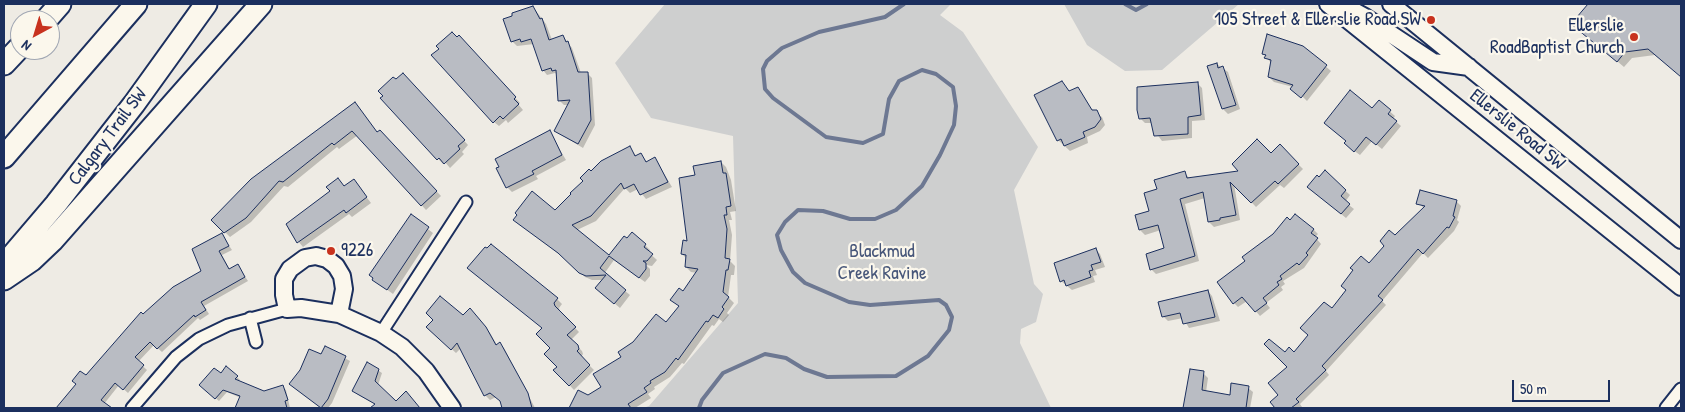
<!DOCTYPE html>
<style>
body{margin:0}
#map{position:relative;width:1685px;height:412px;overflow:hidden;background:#eeebe4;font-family:"Patrick Hand",sans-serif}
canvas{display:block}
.frame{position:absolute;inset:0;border:5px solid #1b2f5e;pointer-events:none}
.north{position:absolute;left:10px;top:10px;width:50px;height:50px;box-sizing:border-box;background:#fbf7ec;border:1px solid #a1a7b3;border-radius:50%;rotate:219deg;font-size:14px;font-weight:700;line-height:20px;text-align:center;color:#1b2f5e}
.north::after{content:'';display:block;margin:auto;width:18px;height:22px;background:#c8321e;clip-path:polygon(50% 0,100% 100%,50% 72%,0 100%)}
.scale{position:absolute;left:1512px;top:380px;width:98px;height:22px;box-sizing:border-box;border:2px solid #1b2f5e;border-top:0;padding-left:6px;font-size:15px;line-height:18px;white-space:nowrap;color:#1b2f5e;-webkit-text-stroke:4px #fbf7ec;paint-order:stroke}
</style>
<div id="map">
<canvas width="1685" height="412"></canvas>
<div class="frame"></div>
<div class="north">N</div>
<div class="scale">50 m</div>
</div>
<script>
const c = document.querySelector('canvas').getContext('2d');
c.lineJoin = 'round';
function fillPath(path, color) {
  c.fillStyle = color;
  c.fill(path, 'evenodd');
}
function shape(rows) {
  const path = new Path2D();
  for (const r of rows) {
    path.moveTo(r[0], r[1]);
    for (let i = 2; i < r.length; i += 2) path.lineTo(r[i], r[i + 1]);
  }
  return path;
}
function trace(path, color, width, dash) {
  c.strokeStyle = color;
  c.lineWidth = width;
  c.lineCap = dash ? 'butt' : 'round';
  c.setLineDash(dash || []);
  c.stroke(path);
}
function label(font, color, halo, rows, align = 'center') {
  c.font = font + ' "Patrick Hand",sans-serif';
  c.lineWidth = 4.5;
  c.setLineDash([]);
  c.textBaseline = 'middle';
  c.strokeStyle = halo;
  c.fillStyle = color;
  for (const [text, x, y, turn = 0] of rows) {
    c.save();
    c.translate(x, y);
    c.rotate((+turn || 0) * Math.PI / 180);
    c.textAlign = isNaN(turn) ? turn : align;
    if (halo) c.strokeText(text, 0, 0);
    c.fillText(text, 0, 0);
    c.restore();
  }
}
const green = shape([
 [665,4,951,4,940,15,963,32,1038,147,1014,190,1034,284,1043,294,1036,322,1021,329,1020,343,1051,408,643,408,649,406,738,303,733,136,651,118,615,63],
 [1064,4,1239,4,1162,70,1125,71,1087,45]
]);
const shadow = shape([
 [1590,4,1681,4,1681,76,1655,55,1632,58,1624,67,1573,24],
 [533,7,546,24,552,40,563,36,572,48,581,73,587,73,592,78,595,125,583,148,555,131,569,105,564,105,559,100,558,75,555,73,547,75,543,70,534,44,517,46,512,41],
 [464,42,520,103,518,104,523,110,508,123,506,120,499,126,494,122],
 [1303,47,1331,71,1307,101,1293,87,1274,82,1269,77,1271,63,1263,53],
 [1217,64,1228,72,1240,109,1228,114,1223,109,1208,67],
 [408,79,468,145,462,152,464,154,450,168,445,162,443,164,382,98,396,81],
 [1062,83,1070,92,1078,88,1093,111,1102,117,1105,125,1100,131,1087,137,1088,143,1070,151,1058,140],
 [1197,83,1202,88,1205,120,1192,121,1192,138,1162,141,1153,129,1152,123,1145,123,1140,118],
 [1379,102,1395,116,1393,119,1401,126,1382,149,1372,141,1360,155,1350,148],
 [355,104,378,133,380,131,441,196,426,210,358,135,339,149,337,147,288,187,284,186,251,222,230,237,213,220],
 [549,132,566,160,536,176,538,179,512,192,507,187],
 [1280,146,1303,169,1284,188,1280,185,1256,207,1234,184,1240,220,1214,227,1209,222,1205,198,1185,204,1199,261,1156,274,1151,269,1166,249,1161,230,1145,235,1140,230,1136,216,1151,212,1158,190,1184,172,1190,179,1241,172,1271,155],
 [630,148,637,157,641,155,648,163,655,159,672,187,646,199,638,189,630,193,625,188,596,221,577,230,609,257,625,238,645,245,650,250,648,252,657,260,652,266,646,265,650,269,650,276,645,282,614,260,604,274,630,295,620,308,602,293,604,280,592,280,585,277,564,258,520,224,555,212,591,173],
 [721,162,726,167,731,180,736,211,730,212,732,220,729,220,732,235,730,261,735,266,734,275,731,275,728,297,734,303,727,313,729,315,723,322,719,319,714,326,712,325,684,364,682,363,670,377,654,387,655,389,648,394,651,398,635,408,571,408,578,392,588,397,603,388,623,357,666,324,680,307,672,300,683,292,697,273,691,272,686,267,687,259,682,254,689,243,696,176],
 [1325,172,1350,195,1345,202,1354,209,1346,218,1314,192],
 [358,186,371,203,352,217,349,214,303,247,288,229,345,187],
 [1421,191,1457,202,1461,206,1457,220,1459,222,1454,231,1428,258,1423,253,1382,301,1386,305,1326,371,1329,375,1300,404,1302,407,1278,408,1272,401,1280,395,1289,367,1285,353,1294,353,1369,265,1424,208,1418,203],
 [411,216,433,233,393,294,374,280],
 [1313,229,1318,234,1315,237,1321,244,1304,268,1283,281,1285,284,1281,287,1283,290,1266,303,1270,308,1260,316,1247,301,1238,307,1234,303],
 [221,234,232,250,222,255,230,270,238,266,248,281,204,306,209,314,200,320,198,318,162,352,154,345,138,362,147,370,128,393,119,385,104,404,109,408,57,408,77,384,143,316,203,271],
 [491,245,557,299,562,304,559,308,560,312,579,332,571,340,582,351,583,354,581,357,594,370,574,390,555,370,559,367,543,329,487,250],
 [1095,249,1100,254,1105,267,1095,270,1097,275,1093,276,1095,282,1072,290,1061,281],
 [1208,291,1212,296,1220,321,1189,328,1183,318,1168,321,1163,316],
 [474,314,490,333,497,345,499,344,504,348,535,408,503,408,501,401,496,397,490,400,485,395,461,348,456,353,428,327],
 [326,348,350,361,332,403,328,408,322,408,295,388],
 [368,364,382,373,378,385,396,402,409,396,419,408,374,408,376,405,357,394],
 [1191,370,1203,373,1208,378,1206,392,1231,397,1248,388,1253,392,1250,408,1184,408],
 [221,374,237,377,240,380,238,382,263,393,283,387,286,390,290,408,267,408,265,401,262,408,237,408,241,398,227,392,219,401,204,388]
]);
const stream = shape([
 [1125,4,1136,10,1147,4],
 [699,408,702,400,723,373,765,354,786,358,804,369,827,377,896,376,928,356,949,330,952,317,946,305,939,300,870,305,849,302,805,283,793,272,781,250,777,235,785,222,798,210,823,211,850,219,875,219,896,210,922,186,940,155,954,125,956,106,953,87,936,74,922,70,899,81,889,99,883,134,863,143,826,137,773,98,765,89,763,69,767,61,782,48,819,32,885,17,904,4]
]);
const building = shape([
 [1588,4,1681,4,1681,77,1648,49,1625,52,1617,62,1571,24,1588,4],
 [533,6,540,19,542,18,549,40,563,35,566,42,568,41,578,72,588,72,591,120,578,144,554,131,570,100,558,101,556,70,552,71,551,68,542,71,531,39,521,42,520,39,511,42,503,19,512,16,512,13,533,6],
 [452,32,457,37,459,35,516,97,514,99,519,104,503,119,500,116,493,123,431,55,439,49,436,46,452,32],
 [1267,34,1303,46,1327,65,1301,98,1290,89,1293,85,1268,77,1271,60,1264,58,1266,55,1262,54,1267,34],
 [1217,63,1218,68,1223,66,1236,105,1222,109,1207,66,1217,63],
 [403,73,465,140,458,146,460,149,444,164,439,158,437,160,380,98,383,96,378,91,393,77,396,79,403,73],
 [1062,81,1069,91,1078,87,1092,110,1097,110,1101,119,1095,127,1083,132,1085,137,1083,138,1064,146,1061,139,1057,141,1034,95,1062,81],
 [1198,82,1201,115,1188,117,1188,134,1154,136,1150,118,1139,119,1137,110,1137,87,1198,82],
 [1350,90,1372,108,1379,100,1391,110,1388,114,1397,121,1376,145,1366,137,1354,152,1344,143,1346,141,1324,123,1350,90],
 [355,102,377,132,380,130,437,191,421,206,352,131,334,145,332,143,283,182,279,181,246,218,224,233,211,220,251,179,355,102],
 [550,130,562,155,532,171,534,174,506,188,496,168,499,167,495,159,550,130],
 [1257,139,1271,153,1280,144,1299,164,1278,184,1275,181,1251,203,1230,182,1236,215,1220,218,1220,220,1208,222,1203,192,1180,199,1195,256,1150,270,1146,254,1164,248,1158,225,1139,230,1135,215,1149,211,1144,193,1157,189,1154,180,1185,171,1187,178,1238,171,1232,164,1257,139],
 [630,146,635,156,641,153,646,162,655,157,668,182,640,195,634,184,624,189,621,183,591,216,572,225,609,255,624,236,627,238,632,232,646,244,644,247,653,254,647,261,643,261,646,263,646,269,639,278,609,256,600,268,626,290,614,304,595,288,606,275,586,276,579,273,558,253,513,220,517,215,515,213,532,191,555,210,571,194,570,193,583,181,580,178,589,169,591,171,601,161,630,146],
 [721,161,723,173,726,173,731,206,726,207,727,215,724,215,727,229,725,258,730,259,728,270,726,270,723,292,729,297,722,307,724,309,718,318,713,315,708,322,706,321,678,360,676,358,665,372,650,381,651,383,644,388,647,392,628,404,631,408,569,408,578,390,588,395,601,387,593,374,621,357,618,352,633,342,656,314,666,322,679,306,670,300,679,288,683,291,698,269,685,267,686,255,681,254,683,240,687,241,679,178,695,175,693,166,721,161],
 [1325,170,1346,190,1341,196,1350,204,1341,214,1307,187,1317,175,1319,177,1325,170],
 [338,178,344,186,354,179,367,197,346,213,344,210,297,243,286,224,330,191,326,187,338,178],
 [1420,190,1457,200,1453,216,1455,217,1449,228,1447,227,1423,254,1418,249,1378,296,1383,300,1322,366,1326,370,1296,399,1299,402,1291,408,1275,408,1270,402,1278,395,1268,383,1287,367,1264,344,1269,339,1285,352,1289,347,1294,352,1308,335,1300,328,1324,302,1332,308,1346,290,1341,286,1353,270,1350,268,1361,256,1369,263,1384,246,1380,241,1389,230,1395,235,1425,206,1416,204,1420,190],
 [411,214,429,227,387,290,372,280,373,278,369,275,411,214],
 [1295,214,1314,229,1311,233,1318,238,1306,253,1308,255,1299,265,1297,263,1280,276,1282,279,1277,282,1279,285,1263,298,1267,303,1255,312,1242,297,1233,304,1217,282,1245,261,1242,257,1273,234,1287,217,1290,220,1295,214],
 [222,233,229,246,219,251,229,269,238,264,245,277,201,302,206,310,195,317,194,315,157,349,150,342,135,357,144,365,123,390,115,383,101,400,112,408,56,408,76,384,72,381,80,371,86,375,141,312,143,314,173,287,201,271,192,249,222,233],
 [491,244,558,298,554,303,555,306,576,327,567,335,578,345,579,349,577,351,590,365,569,386,553,370,557,367,544,354,550,348,536,334,542,328,467,268,485,247,487,248,491,244],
 [1096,248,1101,262,1091,265,1093,270,1089,271,1091,277,1066,286,1064,280,1060,282,1054,263,1096,248],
 [1208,290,1215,317,1183,324,1180,313,1162,317,1158,302,1208,290],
 [440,296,463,315,470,308,486,327,496,345,500,342,528,393,532,408,502,408,500,401,490,393,484,396,457,343,451,350,426,327,433,320,426,313,440,296],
 [325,346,346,356,328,399,321,408,289,384,300,370,309,349,321,354,325,346],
 [367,362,379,369,375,381,396,401,406,391,420,408,370,408,375,404,352,391,367,362],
 [226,366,238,376,235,379,264,391,283,385,288,400,285,401,287,408,235,408,240,396,223,390,215,399,199,385,214,368,221,373,226,366],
 [1190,369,1204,371,1202,390,1230,395,1231,383,1249,386,1246,408,1183,408,1190,369]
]);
const street = shape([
 [250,318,256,342],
 [381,333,466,202],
 [132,408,176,357,199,339,228,325,287,309],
 [1666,408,1681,389]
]);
const secondary = shape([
 [1328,4,1681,287],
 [1341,4,1365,17,1433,62,1469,67],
 [1391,4,1681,240],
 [339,314,344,289,342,276,336,266,327,259,316,256,305,258,290,269,284,279,284,295,287,309,301,308,339,314,381,333,402,347,426,371,452,408]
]);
const highway = shape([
 [46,20,60,4],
 [4,64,20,47],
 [4,157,136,4],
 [4,265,56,204,134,104,206,4],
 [4,279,32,260,52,241,261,4]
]);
const markers = [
 [1431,20,5,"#c8321e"],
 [1634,37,5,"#c8321e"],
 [331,251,5,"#c8321e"]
];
const poiNames = [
 ["105 Street & Ellerslie Road SW",1421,20],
 ["Ellerslie",1624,26],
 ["RoadBaptist Church",1624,48],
 ["9226",341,251,"left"]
];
const streetNames = [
 ["Ellerslie Road SW",1517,130,39],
 ["Calgary Trail SW",108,137,-53]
];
const parkNames = [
 ["Blackmud",882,252],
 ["Creek Ravine",882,274]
];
fillPath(green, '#cecfcf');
fillPath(shadow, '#0003');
trace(stream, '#6d7892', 4);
fillPath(building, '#b9bcc3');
trace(building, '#1b2f5e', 1);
trace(street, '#1b2f5e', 15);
trace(secondary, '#1b2f5e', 20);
trace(highway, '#1b2f5e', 25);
trace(street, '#fbf7ec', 11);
trace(secondary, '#fbf7ec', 16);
trace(highway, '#fbf7ec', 21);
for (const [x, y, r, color] of markers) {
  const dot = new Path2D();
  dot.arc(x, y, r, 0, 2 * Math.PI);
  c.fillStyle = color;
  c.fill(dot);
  trace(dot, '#fbf7ec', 2);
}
label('19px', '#1b2f5e', '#fbf7ec', poiNames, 'right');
label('19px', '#1b2f5e', '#fbf7ec', streetNames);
label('19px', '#48577a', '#fbf7ec', parkNames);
</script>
